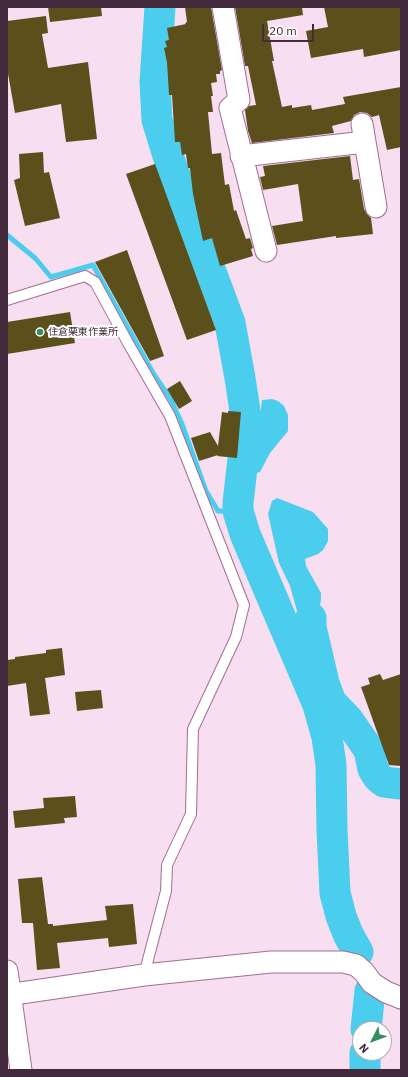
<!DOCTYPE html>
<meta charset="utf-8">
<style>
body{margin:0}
#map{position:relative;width:408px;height:1077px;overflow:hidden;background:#f7def0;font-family:"IBM Plex Sans",sans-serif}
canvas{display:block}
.frame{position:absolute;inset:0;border:8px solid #422a3c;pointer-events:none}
.north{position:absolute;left:352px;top:1021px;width:40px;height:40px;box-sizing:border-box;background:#fff;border:1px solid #b3aab1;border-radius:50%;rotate:228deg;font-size:11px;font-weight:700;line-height:16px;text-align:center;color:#422a3c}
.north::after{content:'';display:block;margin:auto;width:14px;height:18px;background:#388c5f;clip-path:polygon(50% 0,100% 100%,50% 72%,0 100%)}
.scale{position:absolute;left:262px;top:24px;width:52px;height:18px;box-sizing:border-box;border:2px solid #422a3c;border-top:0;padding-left:5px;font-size:12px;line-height:14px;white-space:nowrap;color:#422a3c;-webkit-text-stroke:3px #fff;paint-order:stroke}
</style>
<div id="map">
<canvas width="408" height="1077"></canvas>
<div class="frame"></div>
<div class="north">N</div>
<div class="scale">20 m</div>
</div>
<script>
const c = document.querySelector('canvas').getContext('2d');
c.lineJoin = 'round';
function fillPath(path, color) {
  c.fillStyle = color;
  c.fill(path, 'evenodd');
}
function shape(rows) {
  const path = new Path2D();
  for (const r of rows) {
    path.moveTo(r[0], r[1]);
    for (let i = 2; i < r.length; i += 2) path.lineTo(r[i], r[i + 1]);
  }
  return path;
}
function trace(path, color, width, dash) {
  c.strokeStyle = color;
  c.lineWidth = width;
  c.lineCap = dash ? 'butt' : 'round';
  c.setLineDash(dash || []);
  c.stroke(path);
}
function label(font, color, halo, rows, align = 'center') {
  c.font = font + ' "IBM Plex Sans","Noto Sans JP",sans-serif';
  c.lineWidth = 4;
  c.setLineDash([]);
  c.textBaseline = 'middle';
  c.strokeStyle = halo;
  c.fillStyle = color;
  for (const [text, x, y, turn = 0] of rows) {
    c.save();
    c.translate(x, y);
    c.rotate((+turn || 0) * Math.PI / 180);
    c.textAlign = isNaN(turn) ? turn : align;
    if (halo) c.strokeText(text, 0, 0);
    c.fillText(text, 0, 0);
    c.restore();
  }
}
const water = shape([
 [272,399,278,401,284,406,288,415,288,431,270,453,260,472,256,473,254,471,262,400],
 [277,498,313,512,328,529,328,541,323,550,318,554,305,559,306,566,321,593,321,600,317,618,300,617,297,611,290,586,279,563,268,514,272,501]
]);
const stream = shape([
 [7,235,35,258,51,277,93,265,153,373,171,400,182,424,206,491,218,511,238,511]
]);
const river = shape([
 [160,7,155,82,157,120,169,159,230,323,240,378,247,424,238,503,238,511,245,534,318,705,327,737,331,765,332,830,335,893,341,916,348,934,358,952],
 [311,618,311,627,324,683,331,702,349,721,369,750,373,769,378,777,384,782,401,784],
 [366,1029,370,991],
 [365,1053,365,1070]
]);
const building = shape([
 [48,7,101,7,102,16,50,22],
 [185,7,211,7,222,70,220,71,220,74,216,74,217,82,211,83,213,96,211,96,213,112,208,112,212,154,221,153,225,185,229,184,234,211,236,210,246,239,250,238,253,248,251,249,253,256,220,266,212,238,203,241,193,194,190,168,188,168,186,154,182,155,180,142,175,142,172,95,169,95,167,62,164,48,167,47,165,41,169,40,167,28,186,24,185,23,187,22],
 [235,7,302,7,303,15,267,21,274,61,272,61,282,107,292,105,292,108,311,105,312,110,345,104,343,97,401,87,401,147,387,150,379,115,372,117,367,113,360,112,354,115,351,121,332,126,334,133,252,143,248,131,245,110,249,106,256,105,248,66,245,66],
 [324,7,401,7,401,50,364,57,363,49,311,58,306,31,328,27],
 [46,16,48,33,42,34,48,68,88,62,97,139,66,142,61,104,15,113,7,68,7,21],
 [43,152,44,173,49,172,60,218,25,226,14,180,20,178,19,154],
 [350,156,353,180,359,179,364,209,367,214,371,218,373,234,336,238,336,236,277,245,272,226,303,221,298,184,263,190,260,177,265,176,263,166],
 [155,164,216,330,187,340,126,174],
 [127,250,164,356,150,361,95,262],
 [70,312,75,343,7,354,7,322],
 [180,381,192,401,179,409,167,389],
 [228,411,241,412,237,458,217,456,218,455,199,461,191,438,210,432,218,446,222,412,228,413],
 [62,648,65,675,45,678,50,714,30,716,26,683,7,686,7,660,15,659,15,657,46,653,46,650],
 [380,674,383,680,401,674,401,766,389,765,361,687,370,684,368,678],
 [101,690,103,708,77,711,75,692],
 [75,796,77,817,64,818,65,823,15,828,13,811,44,808,43,798],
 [42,877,48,924,53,924,53,926,107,920,105,906,133,904,137,944,109,947,108,938,57,943,60,968,37,970,33,923,22,923,18,879]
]);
const lane = shape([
 [7,300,85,276,95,282,128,343,170,416,244,605,236,637,193,729,191,814,167,865,166,891,144,975]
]);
const street = shape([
 [223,7,239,100,230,108,266,251],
 [362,124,376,207],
 [241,156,365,142],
 [7,971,21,1070],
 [7,995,144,975,271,962,343,962,356,965,364,972,372,983,386,992,401,998]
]);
const markers = [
 [40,332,4,"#388c5f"]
];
const poiNames = [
 ["住倉栗東作業所",48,332]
];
fillPath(water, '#4bceed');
trace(stream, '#4bceed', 5);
trace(river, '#4bceed', 31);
fillPath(building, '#5b4f1b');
trace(lane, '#a46c95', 12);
trace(street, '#a46c95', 23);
trace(lane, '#fff', 10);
trace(street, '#fff', 21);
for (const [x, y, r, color] of markers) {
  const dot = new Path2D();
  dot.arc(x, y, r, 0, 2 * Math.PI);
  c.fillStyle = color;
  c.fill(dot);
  trace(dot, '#fff', 1.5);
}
label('10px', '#422a3c', '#fff', poiNames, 'left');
</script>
